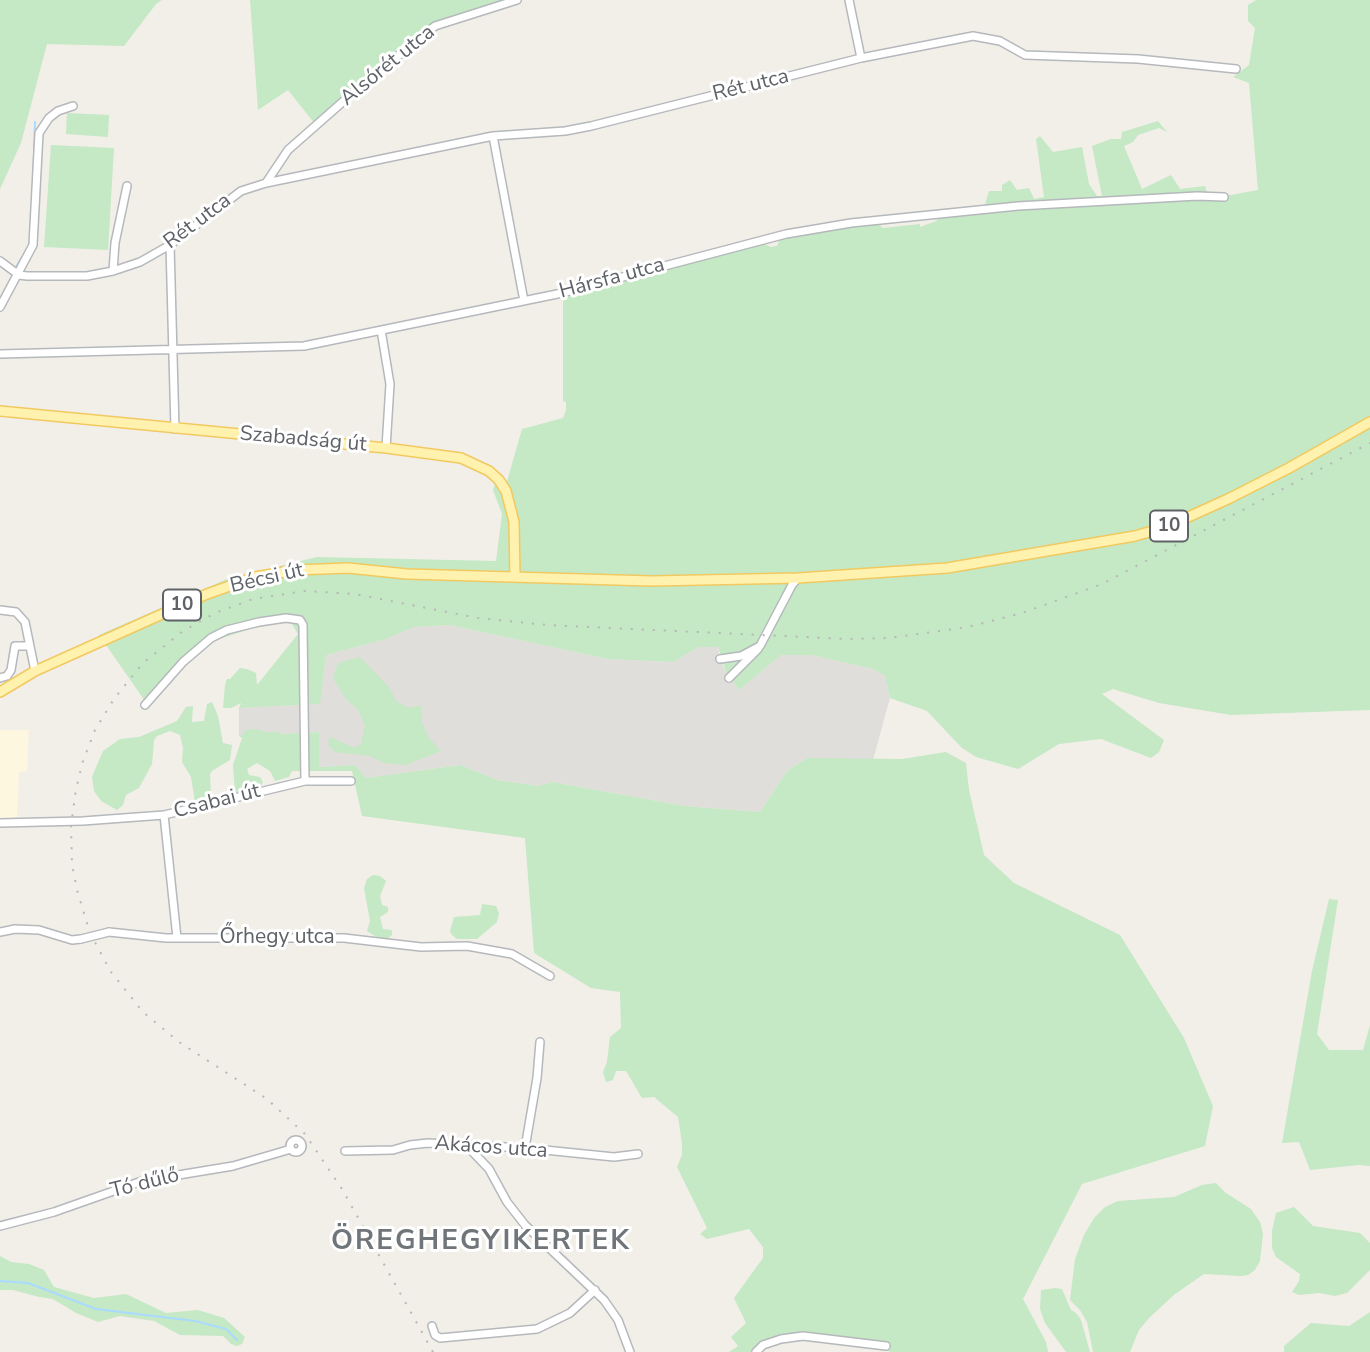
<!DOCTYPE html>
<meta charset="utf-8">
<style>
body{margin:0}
canvas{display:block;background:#f1efe8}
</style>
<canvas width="1370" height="1352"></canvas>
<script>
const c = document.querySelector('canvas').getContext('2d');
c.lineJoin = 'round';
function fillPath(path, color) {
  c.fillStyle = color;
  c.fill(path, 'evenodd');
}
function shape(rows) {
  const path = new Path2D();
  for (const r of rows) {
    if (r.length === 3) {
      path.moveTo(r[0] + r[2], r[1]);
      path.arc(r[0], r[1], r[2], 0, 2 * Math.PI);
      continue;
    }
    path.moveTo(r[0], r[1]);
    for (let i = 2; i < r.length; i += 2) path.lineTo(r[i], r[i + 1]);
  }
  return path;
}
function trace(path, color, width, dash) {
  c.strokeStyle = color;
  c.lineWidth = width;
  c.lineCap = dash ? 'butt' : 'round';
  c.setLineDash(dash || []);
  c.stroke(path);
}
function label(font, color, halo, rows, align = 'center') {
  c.font = font + ' "Nunito Sans",sans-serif';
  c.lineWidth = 6;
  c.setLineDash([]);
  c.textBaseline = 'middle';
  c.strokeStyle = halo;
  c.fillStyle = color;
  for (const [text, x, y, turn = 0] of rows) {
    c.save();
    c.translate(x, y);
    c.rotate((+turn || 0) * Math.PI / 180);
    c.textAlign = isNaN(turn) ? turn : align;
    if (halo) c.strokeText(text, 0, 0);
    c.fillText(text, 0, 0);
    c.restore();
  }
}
const commercial = shape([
 [0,730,29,730,27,771,19,772,17,817,0,819]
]);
const industrial = shape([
 [449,625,608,659,673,662,699,647,718,647,720,659,726,672,739,690,781,655,811,655,873,669,885,676,890,698,873,760,807,758,787,771,760,812,685,806,552,782,540,786,497,780,460,765,366,778,355,765,319,767,319,732,239,736,239,708,319,704,326,655,386,639,414,627]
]);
const green = shape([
 [0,0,162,0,156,4,124,46,47,44,21,143,0,189],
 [250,0,507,0,431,23,315,124,288,90,258,110],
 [1256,0,1370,0,1370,710,1231,715,1159,703,1113,689,1102,694,1164,740,1159,752,1151,758,1101,739,1059,744,1018,769,976,757,962,748,927,711,890,698,885,676,873,669,811,655,781,655,739,690,726,672,718,647,699,647,673,662,608,659,449,625,414,627,386,639,326,655,320,704,239,708,241,703,231,708,223,708,225,685,227,679,230,679,240,668,247,669,256,673,257,685,298,634,290,621,250,629,210,642,175,674,147,704,99,635,227,579,317,557,496,561,502,514,493,490,495,483,504,492,522,429,563,418,566,410,566,402,563,401,563,295,762,243,771,247,777,246,781,237,875,221,883,228,920,224,920,227,936,221,940,216,983,211,989,191,1002,191,1002,185,1010,180,1017,190,1029,188,1034,199,1044,197,1036,139,1040,136,1053,152,1082,147,1089,184,1097,196,1102,196,1092,146,1111,139,1121,139,1122,132,1158,121,1167,132,1159,128,1138,135,1133,142,1124,146,1142,189,1171,175,1180,189,1205,186,1209,199,1258,190,1249,83,1233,77,1249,65,1255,28,1248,21,1248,5],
 [67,113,109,115,108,137,66,134],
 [51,145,114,148,108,250,44,247],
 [360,657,389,687,397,702,410,708,421,705,422,722,428,737,441,751,406,765,384,763,370,756,335,752,328,745,330,737,355,748,361,744,365,726,359,711,345,698,333,678,338,663],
 [212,702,218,716,223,743,232,745,230,760,212,771,210,774,211,797,195,802,191,777,182,762,183,748,180,735,170,731,157,736,154,740,152,764,139,788,126,795,123,805,117,810,101,801,94,791,92,777,103,751,120,739,139,737,177,721,186,707,193,706,192,722,204,721,207,704],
 [256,729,266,732,280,732,280,734,319,732,319,767,355,765,366,778,460,765,497,780,539,786,552,782,685,806,760,812,787,771,807,758,902,759,946,752,966,763,969,790,984,855,1014,883,1120,935,1184,1038,1213,1106,1205,1146,1082,1184,1023,1299,1046,1342,1048,1352,891,1352,804,1332,762,1343,753,1352,729,1352,738,1346,731,1337,746,1323,734,1298,763,1258,763,1247,749,1229,707,1239,700,1234,707,1228,677,1167,682,1155,682,1143,678,1117,654,1097,642,1098,626,1071,616,1071,613,1080,606,1082,603,1072,607,1062,610,1037,621,1028,620,992,591,988,534,953,525,838,362,816,352,771,292,771,289,777,275,781,270,771,257,763,247,769,249,775,260,777,263,782,260,788,235,793,233,765,242,738,239,736,243,735,245,730],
 [373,875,380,876,386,881,380,896,382,905,388,907,388,912,380,917,383,929,392,930,392,935,387,939,378,938,367,931,370,921,364,888,367,879],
 [1329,899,1338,900,1317,1034,1329,1050,1363,1050,1370,1025,1370,1166,1359,1165,1310,1170,1299,1142,1282,1143,1312,971],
 [482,904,496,906,499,913,497,922,477,939,457,939,452,935,450,931,454,917,480,915],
 [1216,1183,1226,1193,1251,1209,1260,1222,1263,1234,1260,1261,1255,1270,1248,1275,1240,1276,1204,1274,1175,1294,1149,1318,1139,1330,1130,1352,1093,1352,1087,1322,1080,1310,1070,1300,1075,1259,1084,1235,1094,1218,1105,1207,1118,1201,1174,1197,1202,1185],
 [1294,1207,1313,1226,1360,1233,1370,1243,1370,1270,1347,1293,1335,1296,1319,1293,1299,1295,1292,1292,1299,1281,1300,1274,1276,1257,1272,1248,1272,1231,1276,1213],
 [0,1256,11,1262,29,1264,44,1270,54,1287,94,1298,126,1294,166,1313,198,1310,224,1318,245,1337,242,1344,237,1346,231,1344,223,1336,180,1335,154,1321,120,1316,98,1322,76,1313,53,1299,39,1297,13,1290,0,1290],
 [1055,1288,1062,1289,1071,1310,1076,1313,1081,1320,1090,1352,1066,1352,1045,1323,1040,1309,1041,1290],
 [1370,1312,1370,1352,1284,1352,1284,1346,1311,1323,1349,1326]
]);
const stream = shape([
 [33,184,35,122],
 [16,267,26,251],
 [0,1281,28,1283,96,1309,195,1321,226,1329,237,1340]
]);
const minor = shape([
 [849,0,861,58],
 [493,136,524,301],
 [266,183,288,150,363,84,435,26,517,0],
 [170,245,175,429],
 [0,261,19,275,27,276,87,276,113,271,140,262,170,245,241,191,266,183,493,136,565,131,591,126,861,58,973,36,1000,41,1025,55,1138,59,1236,69],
 [113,271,115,243,127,186],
 [0,307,33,245,39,133,49,118,58,111,73,106],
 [381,330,390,384,386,448],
 [0,354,304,346,562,293,786,234,851,223,1018,206,1197,196,1224,197],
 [0,610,16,612,25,622,35,671],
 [720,659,741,656,760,646,792,585,798,578],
 [0,678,7,676,11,670,15,646,29,646],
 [729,678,758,649],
 [145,705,183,662,211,638,227,630,259,622,286,618,300,620,303,625,305,781],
 [164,815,177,938],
 [0,823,83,821,164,815,305,781,351,781],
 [0,932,15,929,39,930,72,940,81,939],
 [109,932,166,938,344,938,421,947,467,946,512,954,550,976],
 [296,1146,6],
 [468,1147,489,1169,507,1202,525,1225,604,1300,618,1320,630,1352],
 [525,1148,537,1078,540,1042],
 [345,1151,393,1150,410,1145,428,1143,525,1148,614,1157,638,1154],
 [0,1226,54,1212,142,1181,233,1166,291,1149],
 [432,1326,435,1335,440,1338,537,1329,570,1313,595,1290],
 [756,1352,763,1345,781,1339,803,1336,886,1346]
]);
const major = shape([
 [0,411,386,448,461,458,489,471,499,480,506,491,514,522,515,577],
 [0,692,35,671,207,594,255,577,296,570,348,568,407,574,652,581,798,578,947,568,1135,536,1166,527,1228,499,1289,468,1370,422]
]);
const rail = shape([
 [433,1352,342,1189,305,1134,267,1099,179,1042,143,1012,111,972,90,933,77,890,72,864,71,826,76,789,83,761,95,730,114,699,142,664,183,631,215,613,253,599,305,591,355,594,478,618,547,625,847,639,889,638,968,627,1022,613,1102,584,1370,443]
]);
const minorBridge = shape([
 [81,939,109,932]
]);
const shields = [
 [1169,526,38],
 [182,605,38]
];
const shieldNames = [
 ["10",1169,526],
 ["10",182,605]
];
const streetNames = [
 ["Alsórét utca",388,66,-39],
 ["Rét utca",751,86,-14],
 ["Rét utca",198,222,-37],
 ["Hársfa utca",612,279,-15],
 ["Szabadság út",303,440,5],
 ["Bécsi út",267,579,-13],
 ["Csabai út",217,802,-14],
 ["Őrhegy utca",277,938],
 ["Akácos utca",491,1148,4],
 ["Tó dűlő",145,1184,-14]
];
const districtNames = [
 ["ÖREGHEGYIKERTEK",481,1242]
];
fillPath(commercial, '#fef7e0');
fillPath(industrial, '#e0deda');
fillPath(green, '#c5e8c5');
trace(stream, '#aadaff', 2);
trace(minor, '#b5b8bc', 10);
trace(major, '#f2c960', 12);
trace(minor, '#fff', 7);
trace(major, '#fff2af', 9);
trace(rail, '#b6b7b8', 2, [2, 9]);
trace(minorBridge, '#b5b8bc', 10, []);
trace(minorBridge, '#fff', 7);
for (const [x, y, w] of shields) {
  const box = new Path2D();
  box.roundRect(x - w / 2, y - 15.5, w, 31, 5);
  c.fillStyle = '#fff';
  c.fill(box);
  trace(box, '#5f6368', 2);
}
label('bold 19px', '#5f6368', null, shieldNames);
label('21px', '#5f6368', '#fff', streetNames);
c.letterSpacing = '2px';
label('bold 28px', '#70757a', '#fff', districtNames);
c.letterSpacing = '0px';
</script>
